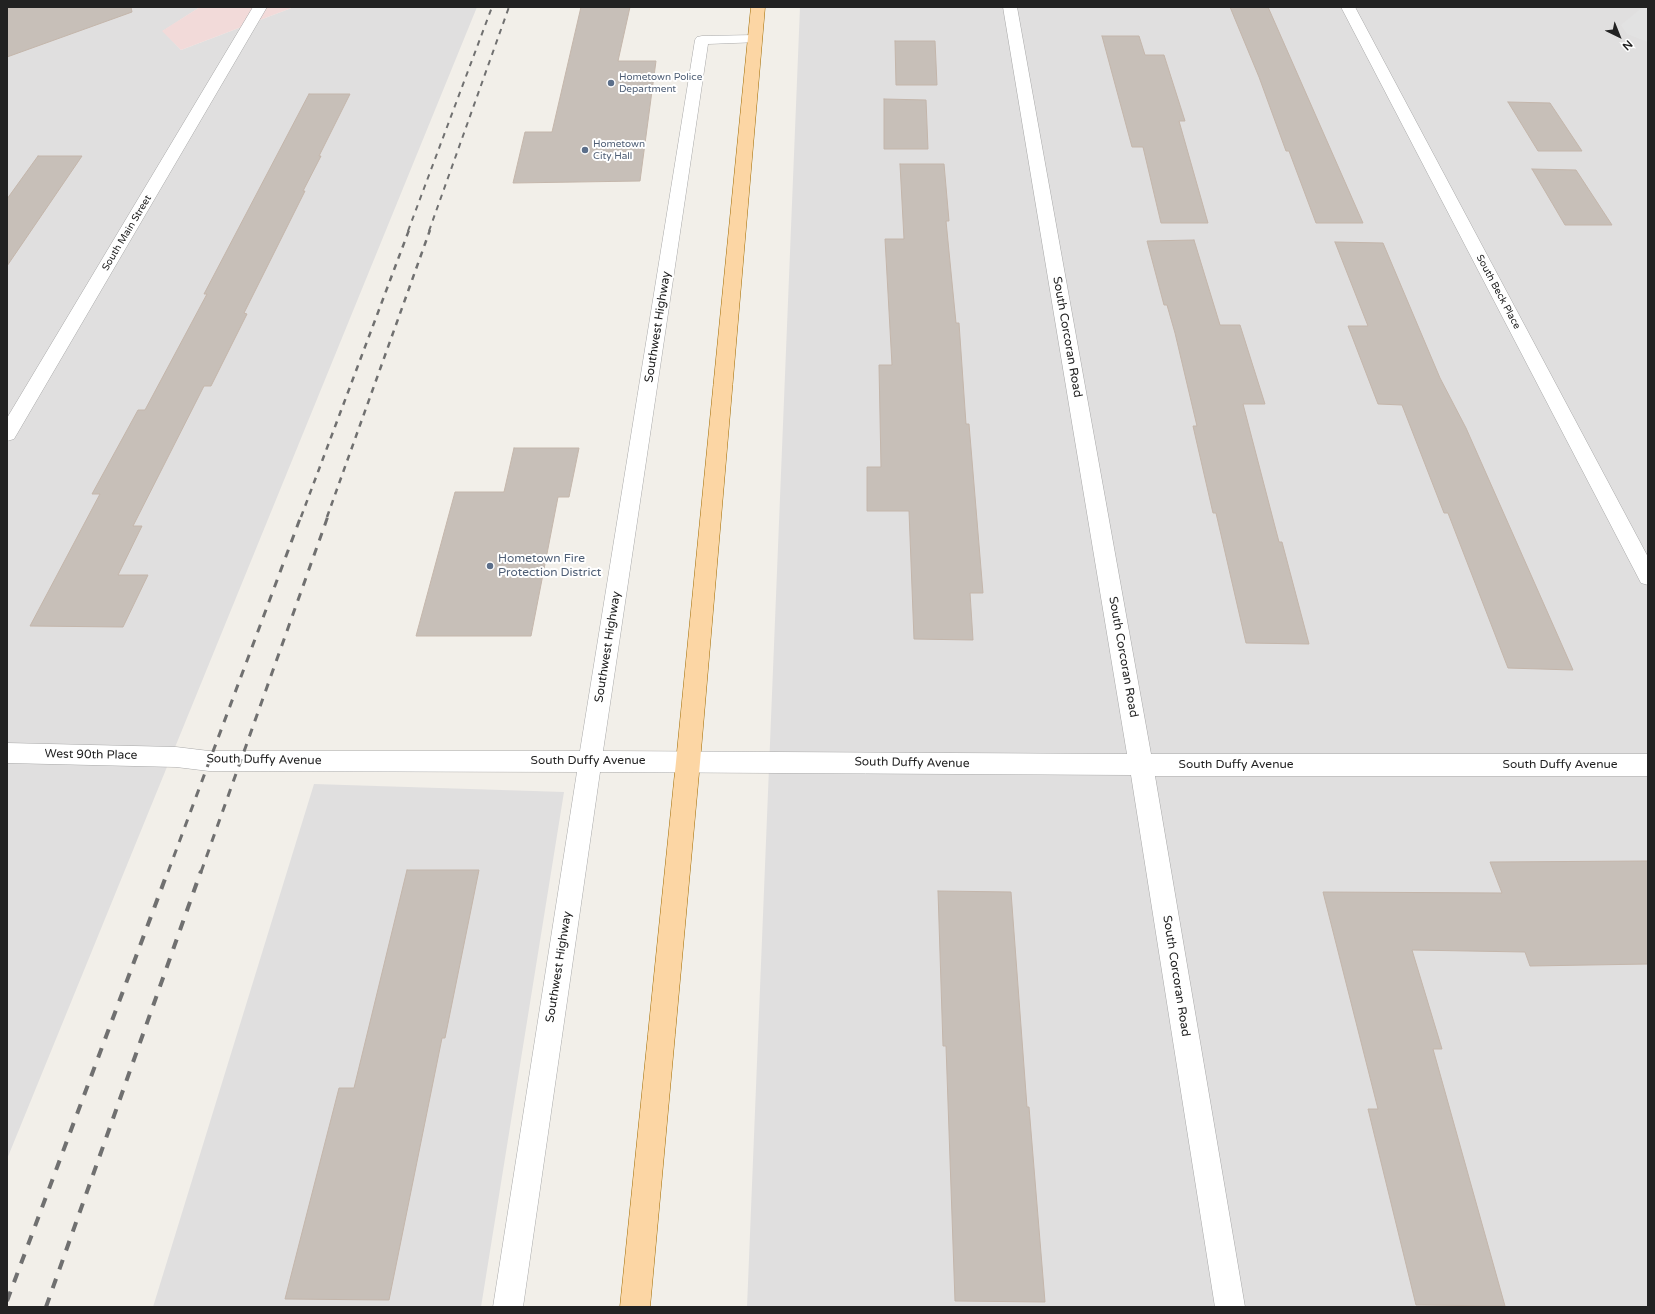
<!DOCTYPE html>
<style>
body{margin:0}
#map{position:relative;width:1655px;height:1314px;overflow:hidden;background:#f2efe9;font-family:"Varela Round",sans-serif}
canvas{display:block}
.frame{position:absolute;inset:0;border:8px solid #222;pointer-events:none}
.north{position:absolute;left:1599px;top:16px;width:40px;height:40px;-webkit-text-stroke:3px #fff;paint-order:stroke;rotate:137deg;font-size:11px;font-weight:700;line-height:16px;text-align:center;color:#222}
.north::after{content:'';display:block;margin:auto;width:14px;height:18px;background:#222;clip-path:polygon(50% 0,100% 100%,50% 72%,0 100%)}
</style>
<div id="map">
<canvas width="1655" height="1314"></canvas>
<div class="frame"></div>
<div class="north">N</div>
</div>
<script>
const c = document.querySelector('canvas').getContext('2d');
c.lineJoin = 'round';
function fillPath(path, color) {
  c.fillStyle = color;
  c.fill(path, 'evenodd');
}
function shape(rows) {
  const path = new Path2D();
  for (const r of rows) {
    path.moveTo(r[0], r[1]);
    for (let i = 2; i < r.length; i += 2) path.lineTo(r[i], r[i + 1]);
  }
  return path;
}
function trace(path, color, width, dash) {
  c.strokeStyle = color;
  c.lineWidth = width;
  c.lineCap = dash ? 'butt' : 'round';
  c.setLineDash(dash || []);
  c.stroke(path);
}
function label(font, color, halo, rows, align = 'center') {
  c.font = font + ' "Varela Round",sans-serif';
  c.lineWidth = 4;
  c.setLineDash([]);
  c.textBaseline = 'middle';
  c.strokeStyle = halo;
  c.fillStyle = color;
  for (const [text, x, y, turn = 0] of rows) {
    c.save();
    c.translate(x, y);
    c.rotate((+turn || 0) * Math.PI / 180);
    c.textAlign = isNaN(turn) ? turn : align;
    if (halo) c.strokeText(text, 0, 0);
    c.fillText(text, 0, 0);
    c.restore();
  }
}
const residential = shape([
 [7,7,200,7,163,31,181,50,294,7,477,7,7,1159],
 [800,7,1648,7,1648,1307,747,1307],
 [314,784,564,792,481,1307,153,1307]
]);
const commercial = shape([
 [200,7,294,7,181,50,162,31]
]);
const parking = shape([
 [1643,7,1648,7,1648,42,1627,34,1621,25]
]);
const building = shape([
 [7,7,131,7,132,12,7,57,7,7],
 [581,7,630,7,618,61,656,61,640,181,513,183,525,132,552,132,581,7],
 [1230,7,1268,7,1363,223,1316,223,1289,151,1286,151,1259,77,1230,7],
 [1102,36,1139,36,1145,55,1164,55,1185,121,1179,121,1208,223,1161,223,1143,147,1132,147,1102,36],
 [895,41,935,41,937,85,896,85,895,41],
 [309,94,350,94,319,156,321,156,303,191,305,191,244,313,247,314,211,386,204,386,133,526,142,526,118,575,148,575,123,627,30,626,100,494,92,494,138,410,145,410,207,294,204,294,309,94],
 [884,99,926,100,928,149,884,149,884,99],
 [1508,102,1550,103,1582,151,1538,151,1508,102],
 [38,156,82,156,7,266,7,199,38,156],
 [900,164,944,164,949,221,946,221,956,323,959,323,966,424,969,424,983,593,970,593,973,640,914,639,909,511,867,511,867,467,881,467,879,365,892,365,885,239,904,239,900,164],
 [1532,169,1576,170,1612,225,1565,225,1532,169],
 [1194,240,1220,325,1240,325,1265,404,1243,404,1279,542,1282,542,1309,644,1246,643,1216,513,1213,513,1193,426,1197,426,1175,333,1167,305,1164,305,1147,241,1194,240],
 [1335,242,1383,243,1440,378,1466,428,1573,670,1508,668,1448,513,1444,513,1402,405,1378,404,1348,326,1368,326,1335,242],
 [514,448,579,448,569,497,558,497,531,636,416,636,455,492,504,492,514,448],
 [1648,861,1648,964,1530,966,1525,952,1412,950,1442,1049,1433,1049,1505,1306,1416,1305,1368,1109,1378,1109,1323,892,1502,893,1490,862,1648,861],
 [407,870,479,870,445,1038,442,1038,389,1300,285,1299,339,1088,354,1088,407,870],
 [938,891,1011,892,1027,1107,1029,1107,1045,1302,955,1301,946,1046,943,1046,938,891]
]);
const minor = shape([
 [253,7,267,7,14,439,7,441,7,418,253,7],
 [1003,7,1017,7,1151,754,1648,754,1648,776,1155,776,1245,1307,1215,1307,1131,775,600,772,523,1307,493,1307,577,772,209,771,176,767,7,763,7,743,176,747,209,751,580,751,695,40,697,37,702,36,755,35,760,36,762,39,760,42,708,44,603,751,1127,754,1003,7],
 [1341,7,1355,7,1648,557,1648,585,1641,583,1341,7]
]);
const major = shape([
 [751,7,765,7,700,762,650,1307,620,1307,676,762,751,7]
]);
const railFar3 = shape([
 [408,231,492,7],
 [429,231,509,7]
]);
const railFar2 = shape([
 [301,517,409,230],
 [327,517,430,230]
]);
const railFar1 = shape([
 [168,872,301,516],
 [201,872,328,516]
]);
const rail = shape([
 [7,1301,168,871],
 [46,1307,201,871]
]);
const markers = [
 [611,83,4,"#5c6f8a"],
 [585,150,4,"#5c6f8a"],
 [490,566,4,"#5c6f8a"]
];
const farServicenames = [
 ["Hometown Police",619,77],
 ["Department",619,89],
 ["Hometown",593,144],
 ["City Hall",593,156]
];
const farStreetnames = [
 ["South Main Street",127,233,-59],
 ["South Beck Place",1498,292,62]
];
const streetNames = [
 ["Southwest Highway",658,327,-81],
 ["South Corcoran Road",1067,337,80],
 ["Southwest Highway",608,647,-81],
 ["South Corcoran Road",1123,657,80],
 ["West 90th Place",91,755,1],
 ["South Duffy Avenue",264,760,1],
 ["South Duffy Avenue",588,761],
 ["South Duffy Avenue",912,763,1],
 ["South Duffy Avenue",1236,765],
 ["South Duffy Avenue",1560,765],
 ["Southwest Highway",559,967,-81],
 ["South Corcoran Road",1176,976,81]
];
const serviceNames = [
 ["Hometown Fire",498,559],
 ["Protection District",498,573]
];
fillPath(residential, '#e0dfdf');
fillPath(commercial, '#f2dad9');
fillPath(parking, '#e2e2e2');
fillPath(building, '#c7bfb8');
trace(building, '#c4b6ab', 1);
trace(minor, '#a9a9a9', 1);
trace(major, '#a06b00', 1);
fillPath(minor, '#fff');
fillPath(major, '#fcd6a4');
trace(railFar3, '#707070', 2, [5.5, 5.5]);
trace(railFar2, '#707070', 2.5, [6, 6]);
trace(railFar1, '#707070', 3, [8, 8]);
trace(rail, '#707070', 4, [10, 10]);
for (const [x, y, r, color] of markers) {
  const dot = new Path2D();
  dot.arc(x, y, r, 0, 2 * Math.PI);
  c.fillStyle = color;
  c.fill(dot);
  trace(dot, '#fff', 1.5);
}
label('10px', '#4e5e75', '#fff', farServicenames, 'left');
label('10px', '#222', '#fff', farStreetnames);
label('12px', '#222', '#fff', streetNames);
label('12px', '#4e5e75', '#fff', serviceNames, 'left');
</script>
